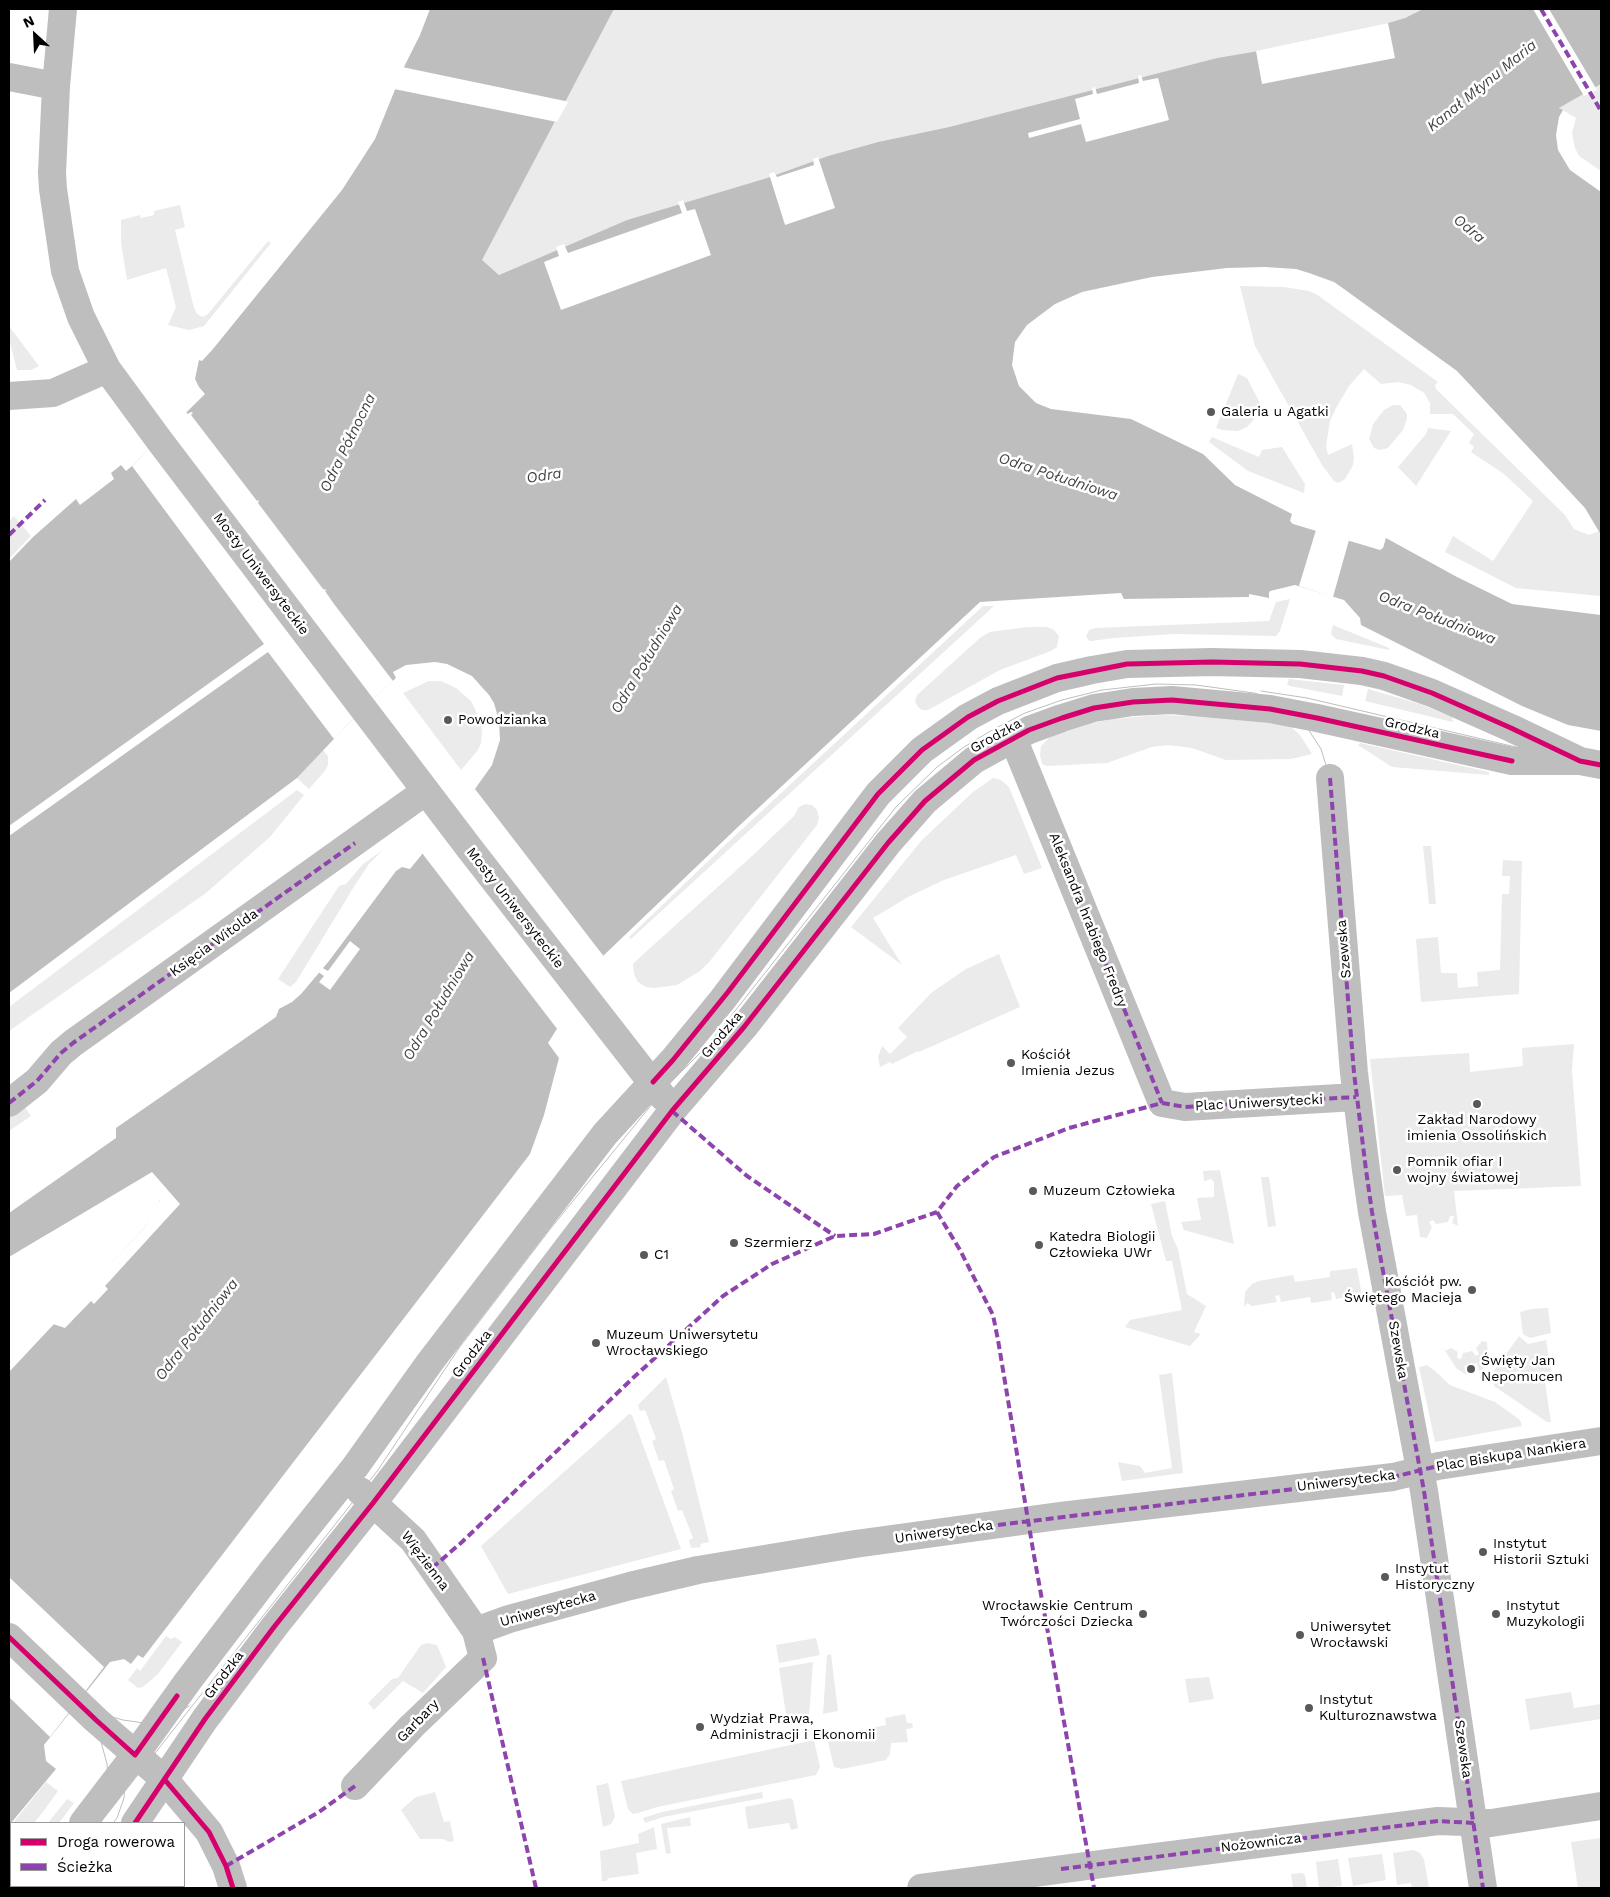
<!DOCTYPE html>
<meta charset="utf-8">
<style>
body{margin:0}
#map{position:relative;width:1610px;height:1897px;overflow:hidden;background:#fff;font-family:"Work Sans",sans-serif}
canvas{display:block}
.frame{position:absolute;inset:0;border:10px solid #000;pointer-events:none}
.legend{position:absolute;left:10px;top:1822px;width:175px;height:65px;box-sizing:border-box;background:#fff;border:1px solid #999;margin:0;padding:6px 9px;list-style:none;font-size:15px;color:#000}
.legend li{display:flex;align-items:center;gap:10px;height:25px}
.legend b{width:25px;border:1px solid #999}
.north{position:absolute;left:10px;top:10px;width:50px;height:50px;-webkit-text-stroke:4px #fff;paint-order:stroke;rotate:335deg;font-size:14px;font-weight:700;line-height:20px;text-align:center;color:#000}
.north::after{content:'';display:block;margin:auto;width:18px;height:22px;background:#000;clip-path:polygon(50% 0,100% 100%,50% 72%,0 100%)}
</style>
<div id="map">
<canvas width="1610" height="1897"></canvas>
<div class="frame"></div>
<ul class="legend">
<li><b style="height:6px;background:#d6006c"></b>Droga rowerowa</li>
<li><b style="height:6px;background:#8e44ad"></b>Ścieżka</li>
</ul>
<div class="north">N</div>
</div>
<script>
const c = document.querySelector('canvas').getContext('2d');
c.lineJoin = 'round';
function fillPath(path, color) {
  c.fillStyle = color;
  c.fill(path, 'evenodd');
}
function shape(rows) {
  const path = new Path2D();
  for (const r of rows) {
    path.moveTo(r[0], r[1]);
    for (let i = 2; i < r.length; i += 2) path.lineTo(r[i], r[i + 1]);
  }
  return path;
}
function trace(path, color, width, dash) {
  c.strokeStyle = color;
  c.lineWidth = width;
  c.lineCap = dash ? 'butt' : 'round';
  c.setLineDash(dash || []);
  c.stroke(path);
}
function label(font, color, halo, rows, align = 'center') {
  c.font = font + ' "Work Sans",sans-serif';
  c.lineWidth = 5;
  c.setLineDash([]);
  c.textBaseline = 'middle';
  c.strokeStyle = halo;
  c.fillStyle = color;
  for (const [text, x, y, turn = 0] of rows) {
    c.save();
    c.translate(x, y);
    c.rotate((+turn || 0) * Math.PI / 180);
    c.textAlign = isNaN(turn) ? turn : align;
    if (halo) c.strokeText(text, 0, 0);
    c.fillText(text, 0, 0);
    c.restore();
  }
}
const green = shape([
 [614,9,1423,9,1405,18,1388,23,1276,48,1217,58,949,127,878,142,828,156,767,178,627,220,499,275,481,260],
 [1601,84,1601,171,1579,156,1575,148,1572,133,1576,118,1559,108],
 [180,205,185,227,175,230,194,308,197,314,203,317,208,314,268,241,271,243,204,326,189,330,168,325,176,307,166,268,127,280,121,243,121,220,140,215,141,218,154,215,154,211],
 [1240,286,1284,287,1309,291,1316,294,1438,382,1435,385,1436,389,1565,515,1574,529,1589,535,1599,531,1601,536,1601,596,1516,588,1445,552,1453,536,1493,561,1533,501,1504,474,1471,452,1474,447,1469,443,1474,434,1453,414,1430,414,1430,403,1424,393,1411,385,1398,382,1381,384,1364,369,1349,386,1336,408,1330,421,1326,446,1328,455,1352,444,1354,458,1353,465,1345,479,1338,483,1334,481,1322,465,1255,346],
 [9,326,39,366,31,370,17,370,9,339],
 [1238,374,1247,378,1261,405,1256,417,1247,427,1238,431,1222,430,1216,428],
 [1393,405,1400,405,1407,414,1407,419,1403,430,1388,448,1380,450,1374,448,1369,439,1373,424,1384,410],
 [1428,428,1451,431,1416,486,1398,467,1426,434],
 [1212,437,1259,457,1262,450,1282,447,1305,484,1304,493,1248,471,1209,442],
 [14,516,31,536,9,559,9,521],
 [1290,599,1280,631,1276,636,1175,634,1113,638,1092,641,1090,641,1086,637,1089,630,1095,628,1269,621,1276,602],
 [983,606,994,606,631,939,629,937,726,844],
 [1333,625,1389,648,1389,650,1336,639,1331,634],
 [1027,627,1047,627,1054,630,1059,636,1057,647,1051,651,1000,670,928,710,922,710,918,707,915,701,917,695,981,637,990,632],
 [1289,679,1344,685,1342,696,1290,686,1287,684],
 [429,681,441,681,456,688,471,701,480,720,482,730,481,743,478,750,461,770,403,693],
 [1368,689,1420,704,1452,717,1453,722,1365,701],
 [1159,715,1202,716,1286,725,1291,727,1300,735,1312,754,1291,759,1226,760,1192,748,1168,745,1152,747,1107,763,1047,766,1042,764,1040,755,1041,746,1051,736,1090,724,1112,719],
 [1360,743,1489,772,1489,775,1392,767,1358,745],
 [323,750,328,756,328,765,324,772,309,789,297,778],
 [993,778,1001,780,1009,787,1042,868,1024,874,1016,855,944,880,908,897,873,918,902,965,851,927,922,840,973,792],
 [297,790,304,795,270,837,206,893,9,1031,9,1007],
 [805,804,812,805,817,810,819,818,817,825,710,961,700,971,677,985,655,988,646,987,638,982,634,974,633,964,639,958,751,857,794,816,799,807],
 [1423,846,1431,846,1436,904,1429,904],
 [383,850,369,864,355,885,296,982,290,987,278,979,339,886,346,884,363,864],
 [1503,860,1522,861,1519,994,1421,1002,1416,939,1438,937,1441,973,1457,973,1458,988,1478,986,1477,972,1500,970,1502,894,1509,894,1510,876,1502,876],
 [999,954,1020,1007,919,1052,918,1051,892,1064,890,1062,880,1067,878,1057,882,1046,890,1054,907,1037,898,1028,931,993,966,969],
 [1574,1044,1572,1071,1581,1186,1454,1191,1458,1226,1452,1223,1454,1216,1450,1216,1448,1222,1436,1224,1433,1220,1429,1222,1432,1227,1427,1238,1420,1237,1417,1215,1406,1216,1402,1195,1385,1196,1370,1059,1469,1053,1470,1072,1523,1066,1522,1048],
 [24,1106,31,1116,9,1131,9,1117],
 [1220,1170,1234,1244,1184,1230,1181,1222,1201,1220,1197,1198,1214,1197,1214,1182,1211,1179,1204,1181,1203,1171],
 [1261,1177,1269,1177,1276,1226,1268,1227],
 [1165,1201,1172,1236,1178,1249,1187,1294,1206,1306,1194,1332,1201,1334,1190,1346,1125,1327,1130,1320,1182,1310,1172,1261,1166,1261,1151,1204],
 [1357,1268,1362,1295,1351,1296,1348,1295,1346,1297,1336,1299,1334,1292,1331,1293,1332,1300,1311,1303,1310,1297,1281,1302,1279,1295,1275,1296,1277,1302,1252,1306,1247,1303,1244,1307,1245,1292,1252,1284,1259,1281,1293,1275,1295,1282,1330,1277,1330,1271],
 [1548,1308,1551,1333,1530,1338,1523,1334,1520,1312,1531,1309],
 [1519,1336,1528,1344,1546,1340,1552,1375,1544,1376,1551,1422,1547,1422,1494,1386,1494,1371],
 [1482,1341,1487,1342,1488,1357,1487,1364,1483,1369,1479,1371,1477,1363,1464,1366,1466,1375,1456,1368,1443,1347,1445,1351,1451,1348,1458,1352,1457,1358,1461,1359,1463,1353,1472,1351,1476,1356,1479,1354,1476,1348],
 [1427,1365,1435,1371,1450,1385,1495,1402,1520,1420,1522,1426,1435,1442,1419,1367],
 [1172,1373,1183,1473,1122,1481,1118,1462,1140,1466,1145,1473,1172,1468,1159,1375],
 [666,1377,683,1436,709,1542,700,1544,701,1547,691,1548,689,1540,693,1538,682,1510,678,1511,671,1491,674,1489,664,1460,659,1461,652,1441,656,1439,645,1410,640,1411,638,1405],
 [629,1414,632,1415,681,1549,508,1594,481,1546],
 [166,1636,171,1639,175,1637,182,1642,158,1674,143,1687,138,1688,128,1680,137,1668,140,1671],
 [816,1638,820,1655,779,1663,776,1645],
 [427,1643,437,1645,446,1667,423,1693,403,1681,374,1710,368,1703,392,1679,398,1678,421,1645],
 [831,1654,838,1711,823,1714,827,1655],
 [813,1662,809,1717,787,1721,779,1668],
 [1209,1677,1214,1699,1189,1703,1185,1679],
 [1571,1692,1574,1708,1601,1704,1601,1719,1530,1730,1525,1699],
 [905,1714,907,1723,912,1723,913,1728,906,1729,908,1742,891,1743,890,1754,886,1760,842,1769,834,1767,827,1738,886,1725,885,1718],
 [814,1740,820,1767,816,1775,657,1807,638,1813,633,1814,628,1809,621,1781],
 [46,1782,58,1791,43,1812,34,1823,13,1823],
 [608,1783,615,1817,611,1824,603,1827,596,1786],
 [435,1792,444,1822,450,1821,454,1841,449,1842,443,1839,420,1839,401,1810,416,1797],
 [762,1792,763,1798,663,1817,645,1823,643,1818,662,1812],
 [790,1798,793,1800,798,1828,791,1830,789,1823,748,1829,745,1807],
 [67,1799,74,1803,59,1823,48,1823],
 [690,1817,691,1826,667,1828,671,1853,666,1854,661,1824],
 [654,1827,657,1849,636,1853,639,1874,609,1878,606,1881,602,1881,600,1851,639,1843,638,1834],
 [1601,1838,1601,1888,1578,1888,1571,1842],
 [1413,1850,1420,1853,1424,1859,1429,1888,1412,1888,1411,1883,1397,1885,1393,1853],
 [1382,1854,1386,1880,1353,1886,1348,1858],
 [1338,1859,1342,1886,1319,1888,1316,1862],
 [1302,1873,1305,1875,1307,1888,1293,1888,1291,1874]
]);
const water = shape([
 [430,9,614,9,482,260,499,275,627,220,767,178,828,156,878,142,949,127,1217,58,1276,48,1388,23,1405,18,1423,9,1601,9,1601,84,1559,108,1563,110,1559,117,1556,135,1558,150,1570,170,1601,192,1601,535,1585,508,1457,371,1344,289,1334,282,1309,273,1296,269,1265,267,1227,268,1152,277,1082,292,1055,304,1027,325,1015,342,1012,365,1019,386,1036,403,1051,409,1131,419,1203,454,1235,485,1292,514,1290,521,1293,524,1380,550,1383,548,1386,538,1457,577,1512,604,1601,615,1601,731,1568,725,1522,706,1361,625,1360,618,1344,600,1295,585,1270,591,1269,593,1269,598,1249,594,1249,597,1124,599,1121,593,980,602,740,825,603,956,548,1043,559,1058,544,1115,530,1154,143,1658,138,1655,131,1664,124,1659,110,1662,44,1745,46,1761,56,1769,11,1823,9,1829,9,1372,145,1227,157,1207,161,1197,158,1190,146,1181,60,1227,9,1257,9,1213,116,1138,116,1128,276,1017,279,1009,292,1002,301,994,329,961,396,871,402,867,410,869,475,789,492,765,500,740,499,721,494,703,489,695,472,676,447,664,435,662,406,665,393,672,396,678,367,704,297,778,9,993,9,562,33,537,76,499,80,505,114,479,111,473,121,465,126,471,132,466,205,394,199,387,195,379,199,360,202,361,213,349,342,190,375,139,405,65,420,35]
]);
const pier = shape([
 [1533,9,1549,9,1597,90,1584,96],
 [1388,23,1395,58,1262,84,1256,51],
 [402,67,565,101,568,102,557,122,394,89],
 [1141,75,1143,81,1158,78,1169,120,1086,142,1081,124,1029,138,1028,133,1080,119,1075,99,1093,94,1092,88,1095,87,1097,94,1139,83,1138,76],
 [818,157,835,208,785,225,769,174,774,172,777,177,814,165,813,159],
 [683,200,687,211,695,209,711,255,561,310,544,262,559,256,556,247,564,244,568,253,682,213,678,202],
 [186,412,188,414,191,412,193,413,191,415,257,501,259,500,258,503,323,589,327,590,325,591,334,604,393,681,367,704,334,739,268,652,9,836,9,826,264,644,132,466],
 [1316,530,1349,540,1333,597,1299,586],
 [475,789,605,958,577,1003,558,1030,422,853,451,815],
 [350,941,360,949,330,990,319,982,324,976,317,971,321,967,328,971],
 [152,1172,180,1204,105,1286,108,1289,94,1304,91,1301,65,1328,53,1324,145,1227,160,1200,156,1191,149,1184,143,1184,22,1252,21,1250],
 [9,1577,104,1667,50,1737,9,1697]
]);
const minor = shape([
 [63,9,56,86,52,173,53,189,65,271,81,317,107,369,159,440,470,849,663,1097],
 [9,77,56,86],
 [9,396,53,393,107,369],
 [1013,738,1162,1103,1185,1107,1356,1097],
 [1330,778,1354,1073,1366,1170,1372,1212,1424,1491,1483,1888],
 [9,1103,37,1081,61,1053,73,1043,426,791],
 [476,1631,509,1619,630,1586,698,1570,855,1544,1059,1516,1393,1477,1438,1466,1601,1441],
 [9,1637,96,1720,165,1780,209,1832,226,1866,233,1888],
 [355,1786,412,1726,483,1658,476,1631,413,1540,360,1491],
 [83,1823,135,1755,188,1681,272,1571,355,1467,430,1362,605,1134,673,1060,723,999,878,794,922,750,968,717,998,701,1057,678,1092,670,1127,664,1212,662,1300,664,1362,671,1384,676,1432,693,1511,728,1580,761],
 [135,1823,205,1719,274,1627,373,1503,672,1111,744,1027,888,843,925,801,974,760,1029,730,1062,718,1094,708,1133,702,1172,700,1270,709,1317,718,1512,761,1580,761,1601,765],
 [34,1888,36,1886],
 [90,1888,91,1886],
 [921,1888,1109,1863,1438,1821,1491,1823,1601,1806]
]);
const tram = shape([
 [1261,691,1307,698,1601,767],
 [9,1629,89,1704,113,1732,122,1751,126,1773,124,1798,117,1818,113,1823],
 [9,1645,88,1722,100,1738,107,1764,108,1780,103,1799,94,1823],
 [98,1710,109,1716,123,1720,144,1723,155,1722,171,1718,189,1706],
 [100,1823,378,1470,459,1348,551,1228,666,1087,705,1048,731,1016,896,807,937,767,964,747,994,729,1025,713,1062,700,1102,690,1156,684,1196,685,1254,693,1267,697,1295,714,1306,726,1321,749,1330,778,1354,1073,1366,1170,1372,1212,1424,1491,1483,1888],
 [49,1888,51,1886],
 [65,1888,67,1886]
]);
const quiet = shape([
 [1541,9,1601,111],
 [9,535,45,500],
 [1330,778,1354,1073,1366,1170,1372,1212,1424,1491,1483,1888],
 [1106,964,1162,1103],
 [9,1103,37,1081,61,1053,73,1043,355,843],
 [672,1111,747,1176,835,1236],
 [937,1212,960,1250,993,1315,998,1340,1033,1550,1094,1888],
 [998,1525,1393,1477,1438,1466],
 [432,1568,462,1542,634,1377,723,1296,772,1264,835,1236,874,1234,937,1212,957,1186,994,1157,1069,1128,1162,1103,1185,1107,1356,1097],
 [483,1658,536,1888],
 [226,1866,319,1812,355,1786],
 [1061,1869,1438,1821,1474,1823]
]);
const cycleway = shape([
 [653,1082,673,1060,728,992,878,794,922,750,968,717,998,701,1057,678,1127,664,1212,662,1300,664,1362,671,1384,676,1432,693,1511,728,1580,761,1601,765],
 [9,1637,96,1720,135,1755,177,1696],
 [165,1780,209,1832,226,1866,233,1888],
 [135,1823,205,1719,274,1627,373,1503,672,1111,744,1027,888,843,925,801,974,760,1029,730,1062,718,1094,708,1133,702,1172,700,1270,709,1317,718,1512,761]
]);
const markers = [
 [1211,412,5,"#595959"],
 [448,720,5,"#595959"],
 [1011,1063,5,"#595959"],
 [1477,1104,5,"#595959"],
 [1397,1170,5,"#595959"],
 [1033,1191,5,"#595959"],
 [734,1243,5,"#595959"],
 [1039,1245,5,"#595959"],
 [644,1255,5,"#595959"],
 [1472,1290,5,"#595959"],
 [596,1343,5,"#595959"],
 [1471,1369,5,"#595959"],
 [1483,1552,5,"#595959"],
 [1385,1577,5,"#595959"],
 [1143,1614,5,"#595959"],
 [1496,1614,5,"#595959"],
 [1300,1635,5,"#595959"],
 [1309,1708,5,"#595959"],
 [700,1727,5,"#595959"]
];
const poiNames = [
 ["Galeria u Agatki",1221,412],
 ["Powodzianka",458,720],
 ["Kościół",1021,1055],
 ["Imienia Jezus",1021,1071],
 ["Zakład Narodowy",1477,1120,"center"],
 ["imienia Ossolińskich",1477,1136,"center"],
 ["Pomnik ofiar I",1407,1162],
 ["wojny światowej",1407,1178],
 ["Muzeum Człowieka",1043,1191],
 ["Katedra Biologii",1049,1237],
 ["Człowieka UWr",1049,1253],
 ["Szermierz",744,1243],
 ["C1",654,1255],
 ["Kościół pw.",1462,1282,"right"],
 ["Świętego Macieja",1462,1298,"right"],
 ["Muzeum Uniwersytetu",606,1335],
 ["Wrocławskiego",606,1351],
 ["Święty Jan",1481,1361],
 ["Nepomucen",1481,1377],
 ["Instytut",1493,1544],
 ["Historii Sztuki",1493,1560],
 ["Instytut",1395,1569],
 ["Historyczny",1395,1585],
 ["Wrocławskie Centrum",1133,1606,"right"],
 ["Twórczości Dziecka",1133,1622,"right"],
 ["Instytut",1506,1606],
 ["Muzykologii",1506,1622],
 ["Uniwersytet",1310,1627],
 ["Wrocławski",1310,1643],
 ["Instytut",1319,1700],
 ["Kulturoznawstwa",1319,1716],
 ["Wydział Prawa,",710,1719],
 ["Administracji i Ekonomii",710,1735]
];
const streetNames = [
 ["Mosty Uniwersyteckie",261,574,53],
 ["Grodzka",1412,728,13],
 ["Grodzka",996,736,-29],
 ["Mosty Uniwersyteckie",515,908,52],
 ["Aleksandra hrabiego Fredry",1088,920,68],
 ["Księcia Witolda",214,943,-36],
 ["Szewska",1344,949,-95],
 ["Grodzka",722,1035,-50],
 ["Plac Uniwersytecki",1259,1103,-3],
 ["Szewska",1398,1350,80],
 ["Grodzka",472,1354,-53],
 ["Plac Biskupa Nankiera",1511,1455,-9],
 ["Uniwersytecka",1346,1481,-7],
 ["Uniwersytecka",944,1532,-8],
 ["Więzienna",425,1561,53],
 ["Uniwersytecka",548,1609,-16],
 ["Grodzka",224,1675,-53],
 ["Garbary",418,1721,-46],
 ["Szewska",1463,1749,82],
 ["Nożownicza",1261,1843,-7]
];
const waterNames = [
 ["Kanał Młynu Maria",1482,86,-39],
 ["Odra",1469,229,39],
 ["Odra Północna",348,443,-64],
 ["Odra",544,476,-9],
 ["Odra Południowa",1058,477,18],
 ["Odra Południowa",1437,618,21],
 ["Odra Południowa",647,659,-59],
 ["Odra Południowa",439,1006,-59],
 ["Odra Południowa",197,1330,-52]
];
fillPath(green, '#ebebeb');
fillPath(water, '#bebebe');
fillPath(pier, '#fff');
trace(minor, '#bebebe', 28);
trace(tram, '#bebebe', 1);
trace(quiet, '#8e44ad', 4, [8, 4]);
trace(cycleway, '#d6006c', 5);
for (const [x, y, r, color] of markers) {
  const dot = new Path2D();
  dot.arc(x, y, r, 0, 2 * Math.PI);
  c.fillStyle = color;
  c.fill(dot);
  trace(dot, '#fff', 2);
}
label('14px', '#000', '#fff', poiNames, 'left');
label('14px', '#000', '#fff', streetNames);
label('italic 15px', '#434343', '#fff', waterNames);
</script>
